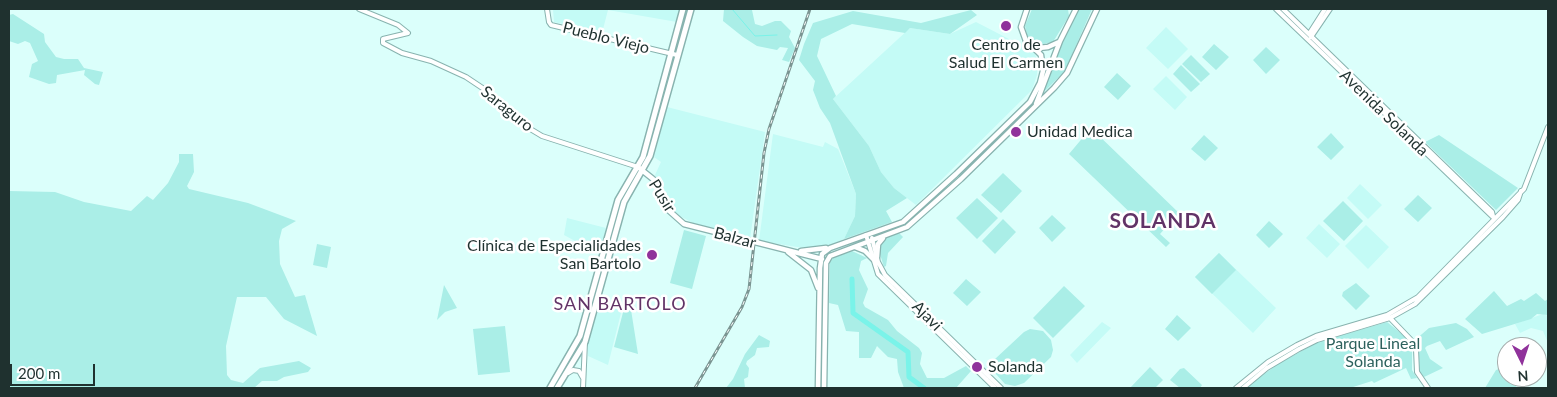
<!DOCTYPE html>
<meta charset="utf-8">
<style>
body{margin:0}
#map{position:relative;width:1557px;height:397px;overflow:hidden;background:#dbfffb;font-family:Lato,sans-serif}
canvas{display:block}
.frame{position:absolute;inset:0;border:10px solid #1f312f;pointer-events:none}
.north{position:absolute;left:1497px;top:337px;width:50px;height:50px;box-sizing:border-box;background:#fff;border:1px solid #a5adac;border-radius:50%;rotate:176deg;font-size:14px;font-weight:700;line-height:20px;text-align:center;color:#1f312f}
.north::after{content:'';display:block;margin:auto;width:18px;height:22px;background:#90329b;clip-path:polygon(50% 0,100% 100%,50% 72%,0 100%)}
.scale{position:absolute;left:10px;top:364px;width:85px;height:22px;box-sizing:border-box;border:2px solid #1f312f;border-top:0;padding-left:6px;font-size:15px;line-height:18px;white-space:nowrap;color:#1f312f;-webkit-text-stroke:4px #fff;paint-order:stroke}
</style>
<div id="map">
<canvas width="1557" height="397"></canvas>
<div class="frame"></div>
<div class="north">N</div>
<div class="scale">200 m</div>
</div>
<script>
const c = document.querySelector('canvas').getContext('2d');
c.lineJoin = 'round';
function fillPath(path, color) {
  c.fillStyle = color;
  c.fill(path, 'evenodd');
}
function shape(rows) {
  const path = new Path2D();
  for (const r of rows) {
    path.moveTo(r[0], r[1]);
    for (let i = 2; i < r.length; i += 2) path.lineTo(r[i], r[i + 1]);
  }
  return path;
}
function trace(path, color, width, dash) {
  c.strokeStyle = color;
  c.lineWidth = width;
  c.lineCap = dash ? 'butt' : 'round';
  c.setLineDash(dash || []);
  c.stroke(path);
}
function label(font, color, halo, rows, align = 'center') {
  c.font = font + ' Lato,sans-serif';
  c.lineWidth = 5;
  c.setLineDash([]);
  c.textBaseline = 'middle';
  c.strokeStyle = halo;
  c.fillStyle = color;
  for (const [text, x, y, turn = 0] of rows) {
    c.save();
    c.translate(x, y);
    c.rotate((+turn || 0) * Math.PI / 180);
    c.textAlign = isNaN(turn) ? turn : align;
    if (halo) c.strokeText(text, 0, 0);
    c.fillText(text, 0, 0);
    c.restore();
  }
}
const built = shape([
 [553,9,681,9,677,22,608,10,602,33,554,22],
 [976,22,1034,52,1038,61,1037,75,1032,90,916,205,894,188,881,172,869,146,833,99,910,28,950,34],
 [1166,27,1188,49,1168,69,1146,48],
 [1166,76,1187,97,1175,110,1153,89],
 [667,107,765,132,750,239,693,223,676,214,655,175,661,162,654,157],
 [773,134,823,147,825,142,838,149,856,194,855,216,844,239,830,246,810,249,759,241],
 [1360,184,1382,205,1368,219,1347,198],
 [567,218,606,228,599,254,564,235],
 [1319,224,1340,244,1327,258,1306,238],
 [1366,225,1389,247,1368,269,1345,246],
 [1219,253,1276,308,1253,333,1195,277],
 [598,300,623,305,608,365,588,356,588,341],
 [1543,314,1548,316,1548,343,1543,331,1531,328,1520,333,1515,324],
 [1102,322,1111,328,1077,363,1070,355]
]);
const green = shape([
 [724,9,752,10,755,24,762,26,775,21,781,21,791,31,789,37,795,48,789,62,782,60,788,48,780,47,777,50,757,46,743,37,723,21],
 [1032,9,1068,9,1069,16,1053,42,1043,44,1034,43,1027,35,1025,26],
 [1076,9,1092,9,1065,71,1039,97],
 [971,10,977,15,950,34,910,28,905,33,852,24,821,39,817,56,836,96,833,99,869,146,881,172,894,188,907,198,886,211,892,222,844,239,855,216,856,194,830,123,820,108,813,90,815,81,799,60,804,44,813,23,853,11,921,23],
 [13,14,44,34,45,42,56,57,64,59,78,59,84,68,103,72,99,85,95,84,84,75,85,70,57,75,56,83,49,84,29,77,32,64,38,61,30,43,25,41,18,44,9,41,9,15],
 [1214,44,1229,57,1216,70,1202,57],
 [1266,47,1280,60,1266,74,1253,60],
 [1191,55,1210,74,1201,82,1182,64],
 [1181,65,1200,84,1191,92,1173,74],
 [1117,73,1131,86,1118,100,1104,87],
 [1090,129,1093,130,1179,213,1160,234,1170,243,1166,247,1069,154],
 [1331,133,1344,147,1331,160,1317,147],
 [1204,135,1218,148,1205,161,1191,149],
 [1439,135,1518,188,1496,210,1425,142],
 [179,154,193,154,194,172,187,186,189,189,248,203,296,221,282,229,279,241,280,264,295,297,305,295,317,336,284,319,266,297,237,297,226,346,227,375,231,380,243,383,260,368,299,361,311,368,308,372,284,377,277,381,262,381,254,388,9,388,9,191,55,192,84,202,131,211,147,196,153,200,168,183,179,162],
 [1003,173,1022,191,1001,213,981,195],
 [1418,195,1432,208,1418,222,1404,209],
 [977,198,998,218,977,239,956,218],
 [1343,201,1363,221,1344,241,1323,221],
 [1052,215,1066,228,1052,242,1039,228],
 [1003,219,1016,232,995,254,982,241],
 [1269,221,1283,234,1269,248,1256,235],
 [684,230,706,236,692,289,670,283],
 [899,233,903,237,888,253,886,266,884,267,879,251,880,244,883,239],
 [317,244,331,247,327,268,313,265],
 [852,251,867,258,861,261,859,270,868,289,863,303,865,307,888,320,897,331,919,348,922,353,920,364,927,378,944,378,966,366,971,371,956,388,904,388,898,372,897,359,888,357,877,346,871,358,859,358,859,332,846,331,838,305,829,303,830,262,834,257],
 [1219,253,1236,270,1212,294,1195,277],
 [966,279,981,292,967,306,953,293],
 [1356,283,1370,296,1356,310,1342,296,1343,292],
 [444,285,457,308,445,312,437,320],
 [1064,286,1085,306,1053,338,1033,318],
 [1494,291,1507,306,1521,299,1524,301,1536,293,1545,301,1548,299,1548,315,1537,314,1531,319,1482,334,1465,319],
 [627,297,629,297,638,354,614,347],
 [1177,315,1191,328,1178,341,1165,329],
 [1387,322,1407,338,1412,348,1412,370,1417,378,1411,379,1406,368,1374,383,1372,381,1350,388,1245,388,1278,364,1318,342],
 [1456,323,1467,329,1474,337,1446,350,1440,341,1427,346,1425,348,1430,359,1443,368,1424,377,1419,371,1419,351,1415,340,1429,328],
 [505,326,510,372,478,375,473,329],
 [1030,329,1043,331,1051,340,1053,350,1051,357,1024,383,1015,386,1005,384,995,373,995,359,1024,332],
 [759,335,770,341,769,347,757,348,755,355,747,361,746,364,749,368,748,377,744,379,745,388,726,388,733,379,745,354],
 [1507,366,1507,377,1522,377,1515,388,1485,388,1496,370],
 [1150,367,1163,380,1155,388,1130,388],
 [1184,368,1202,385,1200,388,1180,388,1170,380,1180,369]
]);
const stream = shape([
 [732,9,755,36,777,35]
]);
const river = shape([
 [852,279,853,313,908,352,909,377,924,388]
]);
const tertiary = shape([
 [359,9,398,25,408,33,383,39,383,43,402,53,431,61,466,77,484,89,527,127,542,136,638,167],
 [547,9,549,22,551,25,677,55],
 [1276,9,1494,218],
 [1283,9,1492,212,1493,216],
 [1309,34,1325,9],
 [1311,37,1330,9],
 [866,235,878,274,995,388],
 [872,238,878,262,885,275,1001,388],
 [1389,317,1413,342,1416,349,1417,372,1428,388],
 [568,373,573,370,579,371,583,378],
 [583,388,585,342],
 [1236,388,1268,362,1297,345,1316,336,1387,315,1418,297,1524,189,1548,127],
 [1243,388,1267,368,1299,349,1317,340,1390,318,1415,304,1503,217,1518,200,1521,191]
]);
const secondary = shape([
 [1027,9,1021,27,1026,41,1039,48,1048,47,1059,42],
 [1036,104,1060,41,1076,9],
 [638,167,653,179,660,190,666,208,684,224,822,259],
 [855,247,865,251,873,259],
 [801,251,826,248],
 [788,252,811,270,818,288],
 [877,257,878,244,883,238],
 [818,388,820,268,822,254,830,248,903,222,956,174,1030,102,1040,83,1043,71,1041,55,1032,46],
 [824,388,826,263,830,256,907,227,961,179,1054,88,1067,73,1097,9]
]);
const primary = shape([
 [550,388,580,336,618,200,643,157,683,9],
 [557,388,585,342,624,202,650,156,691,9]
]);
const rail = shape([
 [695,388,742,307,749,289,764,153,769,129,810,9]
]);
const markers = [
 [1006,26,6,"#90329b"],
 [1016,132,6,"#90329b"],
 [652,255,6,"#90329b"],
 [977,367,6,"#90329b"]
];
const streetNames = [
 ["Pueblo Viejo",606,38,14],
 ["Saraguro",507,109,39],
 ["Avenida Solanda",1384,113,44],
 ["Pusir",662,196,58],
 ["Balzar",735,238,15],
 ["Ajavi",927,316,45]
];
const poiNames = [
 ["Centro de",1006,45,"center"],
 ["Salud El Carmen",1006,63,"center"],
 ["Unidad Medica",1027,132],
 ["Clínica de Especialidades",641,246,"right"],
 ["San Bartolo",641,264,"right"],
 ["Solanda",988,367]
];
const parkNames = [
 ["Parque Lineal",1373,344],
 ["Solanda",1373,362]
];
const neighbourhoodNames = [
 ["SAN BARTOLO",620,304]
];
const districtNames = [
 ["SOLANDA",1163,221]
];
fillPath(built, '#c4fbf6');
fillPath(green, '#aaeee7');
trace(stream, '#7af3e9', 1);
trace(river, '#7af3e9', 5);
trace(tertiary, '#88b3af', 6);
trace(secondary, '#88b3af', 7);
trace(primary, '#88b3af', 8);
trace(tertiary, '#fff', 4);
trace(secondary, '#fff', 4.5);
trace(primary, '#fff', 5);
trace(rail, '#7b9592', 3);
trace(rail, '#fff', 1, [4]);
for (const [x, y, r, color] of markers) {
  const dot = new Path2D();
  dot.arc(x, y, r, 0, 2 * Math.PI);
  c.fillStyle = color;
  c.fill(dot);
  trace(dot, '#fff', 2);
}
label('16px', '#1f312f', '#fff', streetNames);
label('16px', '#1f312f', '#fff', poiNames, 'left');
label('16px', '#2d615d', '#fff', parkNames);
c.letterSpacing = '1px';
label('18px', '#613367', '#fff', neighbourhoodNames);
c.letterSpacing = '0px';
c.letterSpacing = '1px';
label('bold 21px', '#613367', '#fff', districtNames);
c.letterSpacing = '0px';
</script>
